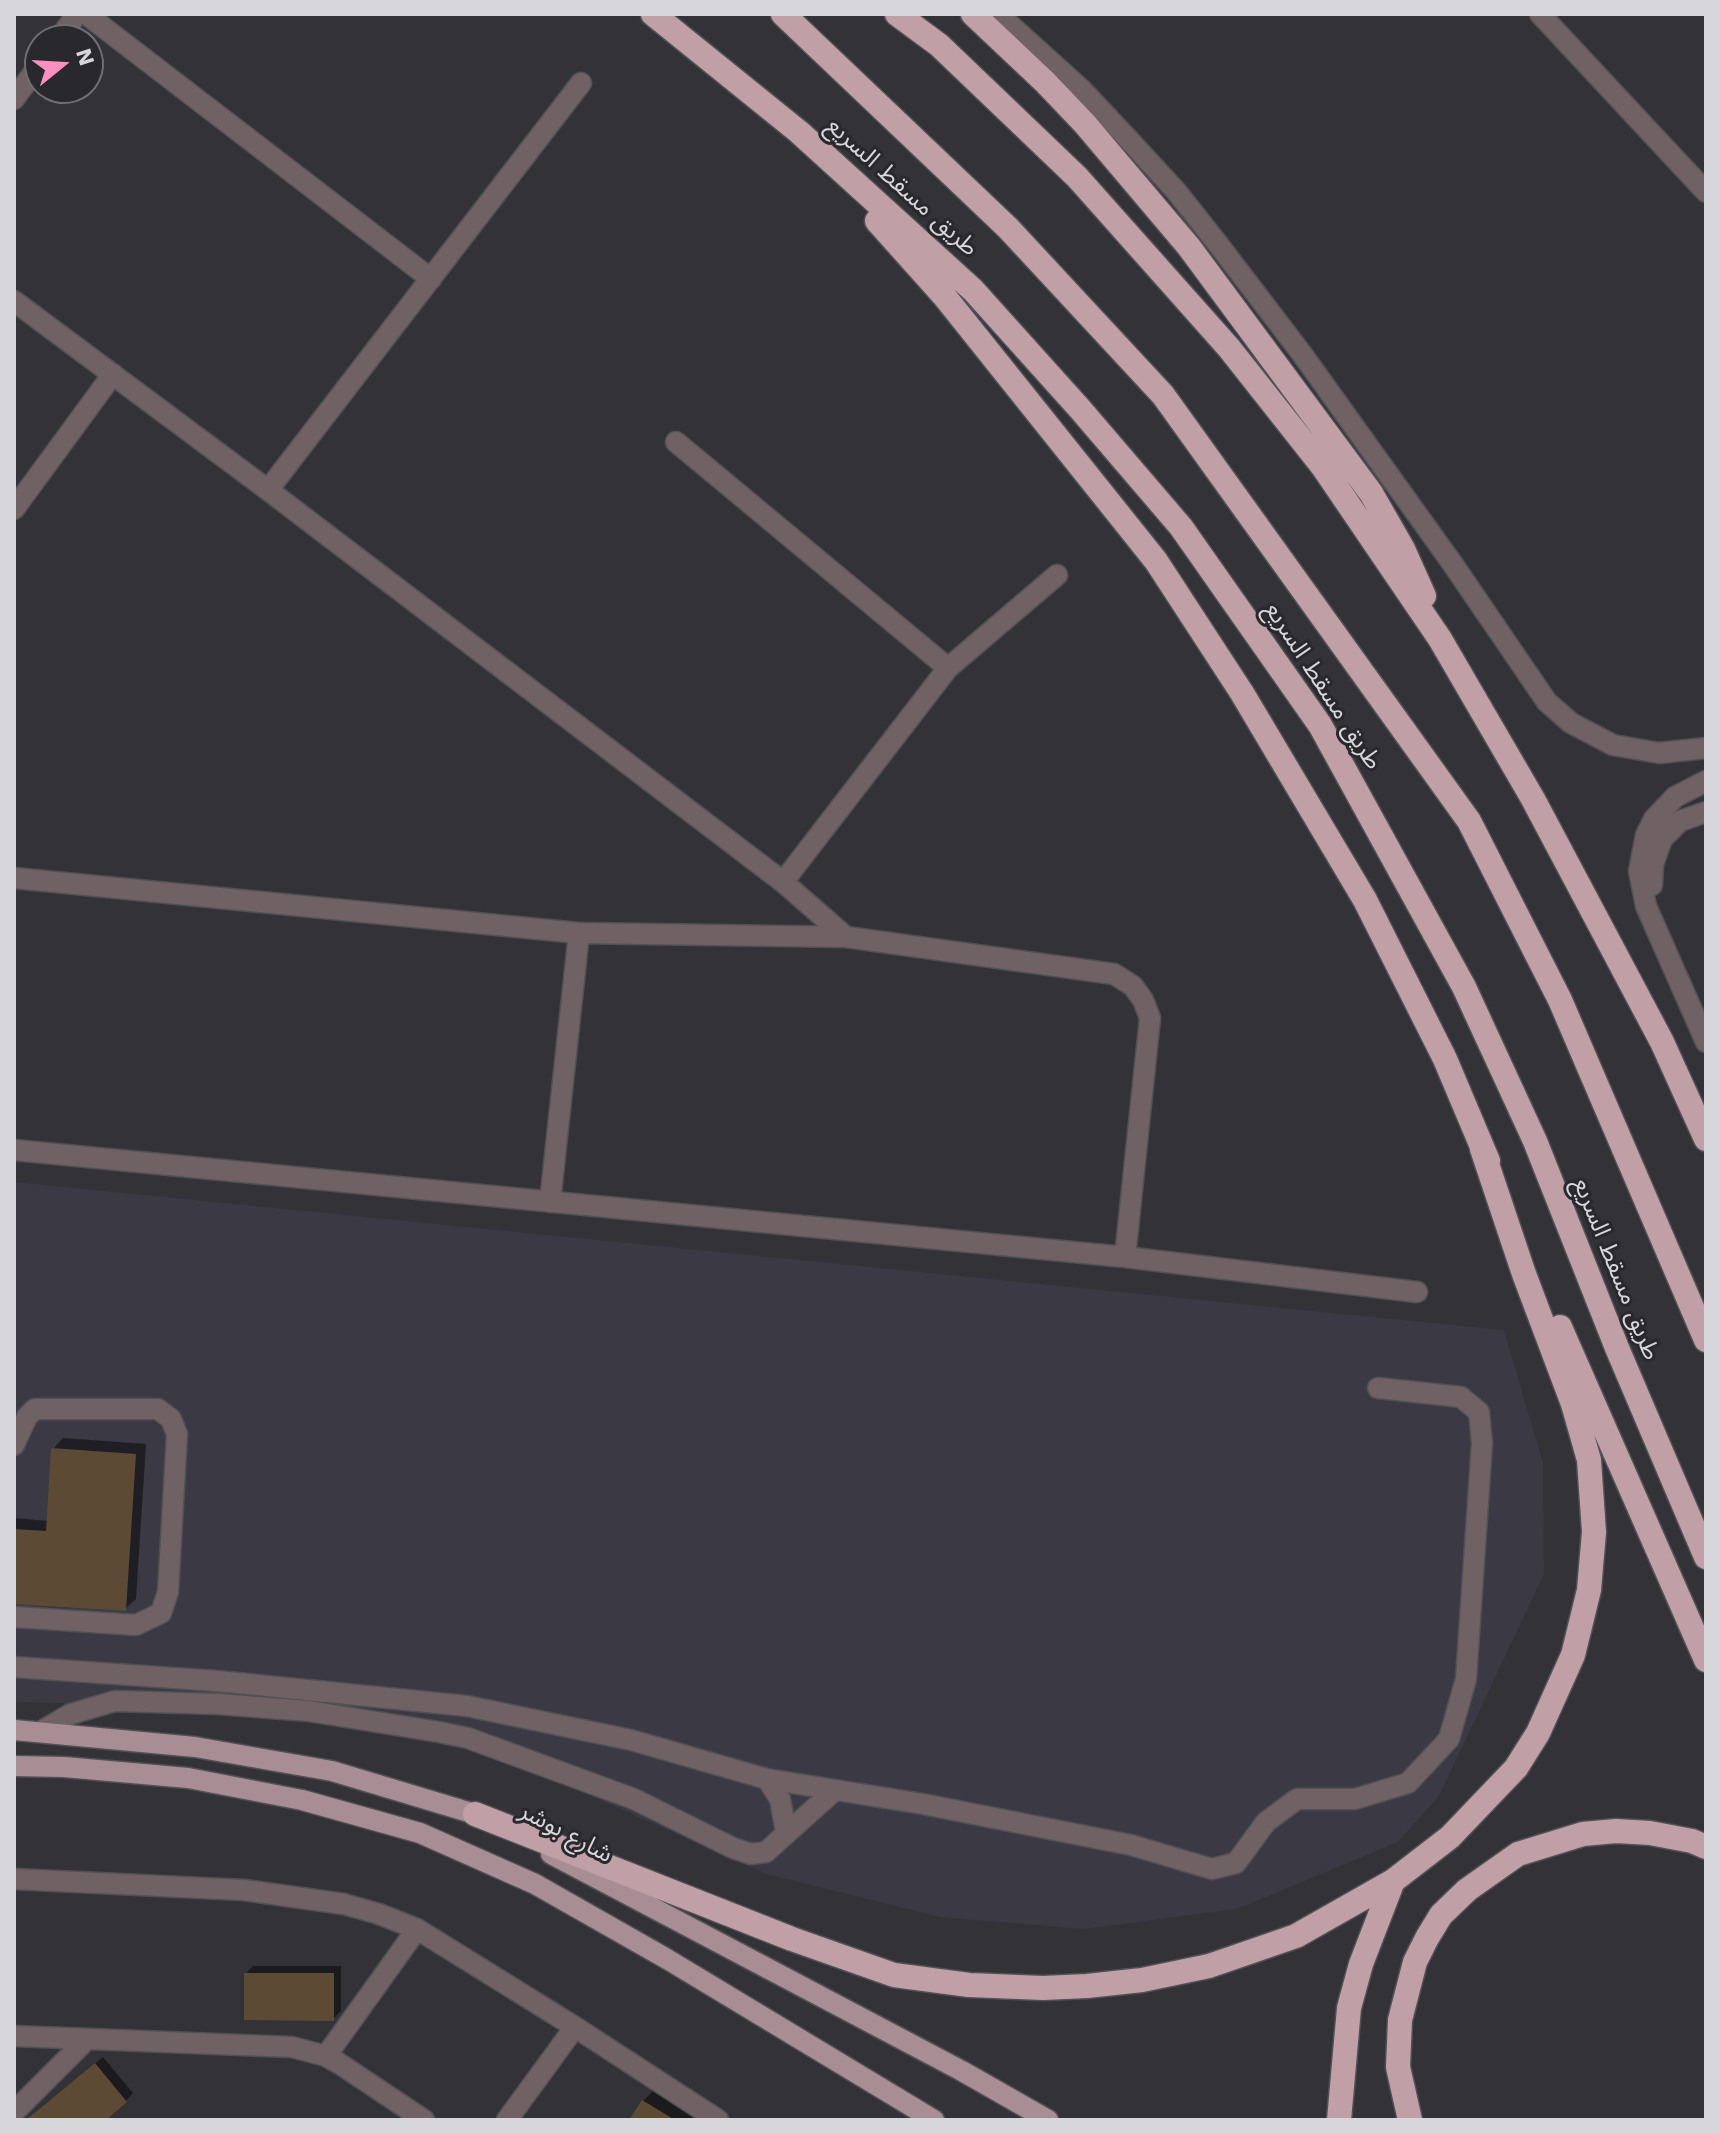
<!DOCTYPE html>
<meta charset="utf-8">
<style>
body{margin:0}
#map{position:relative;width:1720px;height:2134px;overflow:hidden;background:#333237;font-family:"Work Sans",sans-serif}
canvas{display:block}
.frame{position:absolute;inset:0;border:16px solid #d7d7db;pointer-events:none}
.north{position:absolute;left:24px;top:24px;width:80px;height:80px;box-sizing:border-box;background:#29282d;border:2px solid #6f6e73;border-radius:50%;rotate:72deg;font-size:22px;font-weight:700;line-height:32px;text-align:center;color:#d7d7db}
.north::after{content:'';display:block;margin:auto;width:28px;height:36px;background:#fc8fc2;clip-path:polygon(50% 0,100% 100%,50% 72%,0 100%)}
</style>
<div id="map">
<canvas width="1720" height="2134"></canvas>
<div class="frame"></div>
<div class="north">N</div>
</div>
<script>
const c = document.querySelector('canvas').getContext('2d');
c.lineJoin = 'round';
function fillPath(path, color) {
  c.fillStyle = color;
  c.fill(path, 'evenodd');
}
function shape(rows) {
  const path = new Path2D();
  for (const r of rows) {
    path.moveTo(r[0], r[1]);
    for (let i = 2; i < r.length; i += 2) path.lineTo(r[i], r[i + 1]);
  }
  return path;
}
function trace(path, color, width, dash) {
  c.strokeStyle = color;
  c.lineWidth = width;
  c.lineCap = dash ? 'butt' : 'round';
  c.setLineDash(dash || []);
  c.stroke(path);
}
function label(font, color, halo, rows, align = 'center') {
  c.font = font + ' "Work Sans","Noto Sans Arabic",sans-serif';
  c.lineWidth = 6;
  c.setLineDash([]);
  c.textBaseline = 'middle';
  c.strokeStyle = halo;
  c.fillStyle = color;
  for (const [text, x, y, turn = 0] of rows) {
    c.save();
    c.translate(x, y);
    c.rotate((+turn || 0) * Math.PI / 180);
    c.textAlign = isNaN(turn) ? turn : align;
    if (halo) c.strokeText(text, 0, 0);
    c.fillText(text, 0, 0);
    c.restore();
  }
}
const built = shape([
 [14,1182,1504,1330,1543,1463,1544,1574,1439,1796,1398,1842,1237,1909,1084,1929,940,1917,766,1874,493,1752,213,1707,14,1702]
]);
const shadow = shape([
 [63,1438,146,1444,136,1599,125,1609,14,1602,14,1518,48,1521,53,1449],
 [253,1966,341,1966,341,2011,333,2019,246,1973],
 [103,2057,133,2093,126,2101,102,2120,33,2120,42,2108],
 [654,2090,695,2116,692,2120,632,2120,643,2101]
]);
const building = shape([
 [51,1448,136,1454,126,1611,14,1604,14,1529,46,1531],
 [244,1973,334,1973,334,2021,244,2020],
 [95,2063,127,2102,106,2120,26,2120],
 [642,2100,675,2120,629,2120]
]);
const minor = shape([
 [86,14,431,279],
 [998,14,1082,90,1129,140,1176,191,1218,244,1302,354,1452,563,1547,702,1571,723,1613,745,1659,753,1706,748],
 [1540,14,1706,192],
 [58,40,77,14],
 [14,99,40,64],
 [14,301,268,490,581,83],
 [676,442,948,668],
 [268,490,783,882],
 [14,509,113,374],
 [1706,781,1675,797,1654,819,1646,835,1639,871,1646,906,1706,1042],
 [14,878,579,933,550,1202],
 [1652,885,1653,864,1662,839,1680,821,1706,812],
 [579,933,846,937,1114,974,1133,986,1143,1000,1150,1018,1125,1257],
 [846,937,783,882,948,668,1057,575],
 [14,1150,1125,1257,1417,1292],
 [14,1445,27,1417,35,1409,158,1409,171,1419,177,1434,168,1592,161,1613,136,1625,14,1617],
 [14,1667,217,1681,467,1706,631,1740,767,1779,923,1804,1131,1845,1212,1869,1236,1863,1266,1822,1297,1799,1355,1799,1408,1783,1449,1739,1466,1679,1482,1443,1479,1412,1461,1397,1378,1388],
 [42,1731,71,1714,115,1701,218,1704,309,1711,439,1732,468,1738,634,1799,733,1848,751,1854,766,1852,835,1790],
 [767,1779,780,1799,786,1832],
 [14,1879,244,1890,344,1904,379,1914,417,1929,575,2027,718,2120],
 [14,2036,292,2047,326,2056,340,2064,424,2120],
 [326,2056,417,1929],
 [14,2112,87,2039],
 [507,2120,575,2027]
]);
const major = shape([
 [14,1730,195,1747,332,1771,475,1814,487,1820],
 [14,1766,64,1767,188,1778,302,1800,420,1833,535,1884,667,1959,934,2120],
 [551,1854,962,2071,1048,2120]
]);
const highway = shape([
 [653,14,799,132,973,290,1080,409,1181,527,1320,725,1464,987,1535,1141,1617,1348,1706,1557],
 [783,14,1008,228,1163,395,1469,821,1560,1000,1706,1340],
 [897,14,939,45,1077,177,1229,348,1323,467,1440,639,1533,799,1662,1042,1706,1139],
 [973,14,1045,82,1085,124,1189,247,1371,493,1403,549,1424,596],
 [877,221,945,297,1156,561,1242,693,1365,900,1445,1059,1488,1161],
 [1560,1327,1706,1660],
 [475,1814,792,1939,894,1975,969,1985,1043,1988,1087,1986,1142,1980,1209,1966,1296,1936,1393,1881,1450,1837,1516,1768,1538,1733,1573,1655,1589,1590,1594,1532,1589,1460,1573,1404,1524,1274,1482,1149],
 [1339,2120,1349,2008,1361,1964,1393,1881],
 [1410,2120,1398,2067,1400,2020,1415,1962,1427,1938,1441,1915,1467,1890,1518,1854,1583,1834,1616,1831,1650,1833,1692,1841,1706,1847]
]);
const streetNames = [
 ["طريق مسقط السريع",902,187,42],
 ["طريق مسقط السريع",1323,686,57],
 ["طريق مسقط السريع",1616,1269,68],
 ["شارع بوشر",566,1833,28]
];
fillPath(built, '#3a3944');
fillPath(shadow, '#0007');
fillPath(building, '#5c4a35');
trace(minor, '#515055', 23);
trace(major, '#515055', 23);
trace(highway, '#515055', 27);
trace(minor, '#6f6164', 20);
trace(major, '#a98d94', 20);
trace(highway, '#c09fa6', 24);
label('24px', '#d7d7db', '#29282d', streetNames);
</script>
